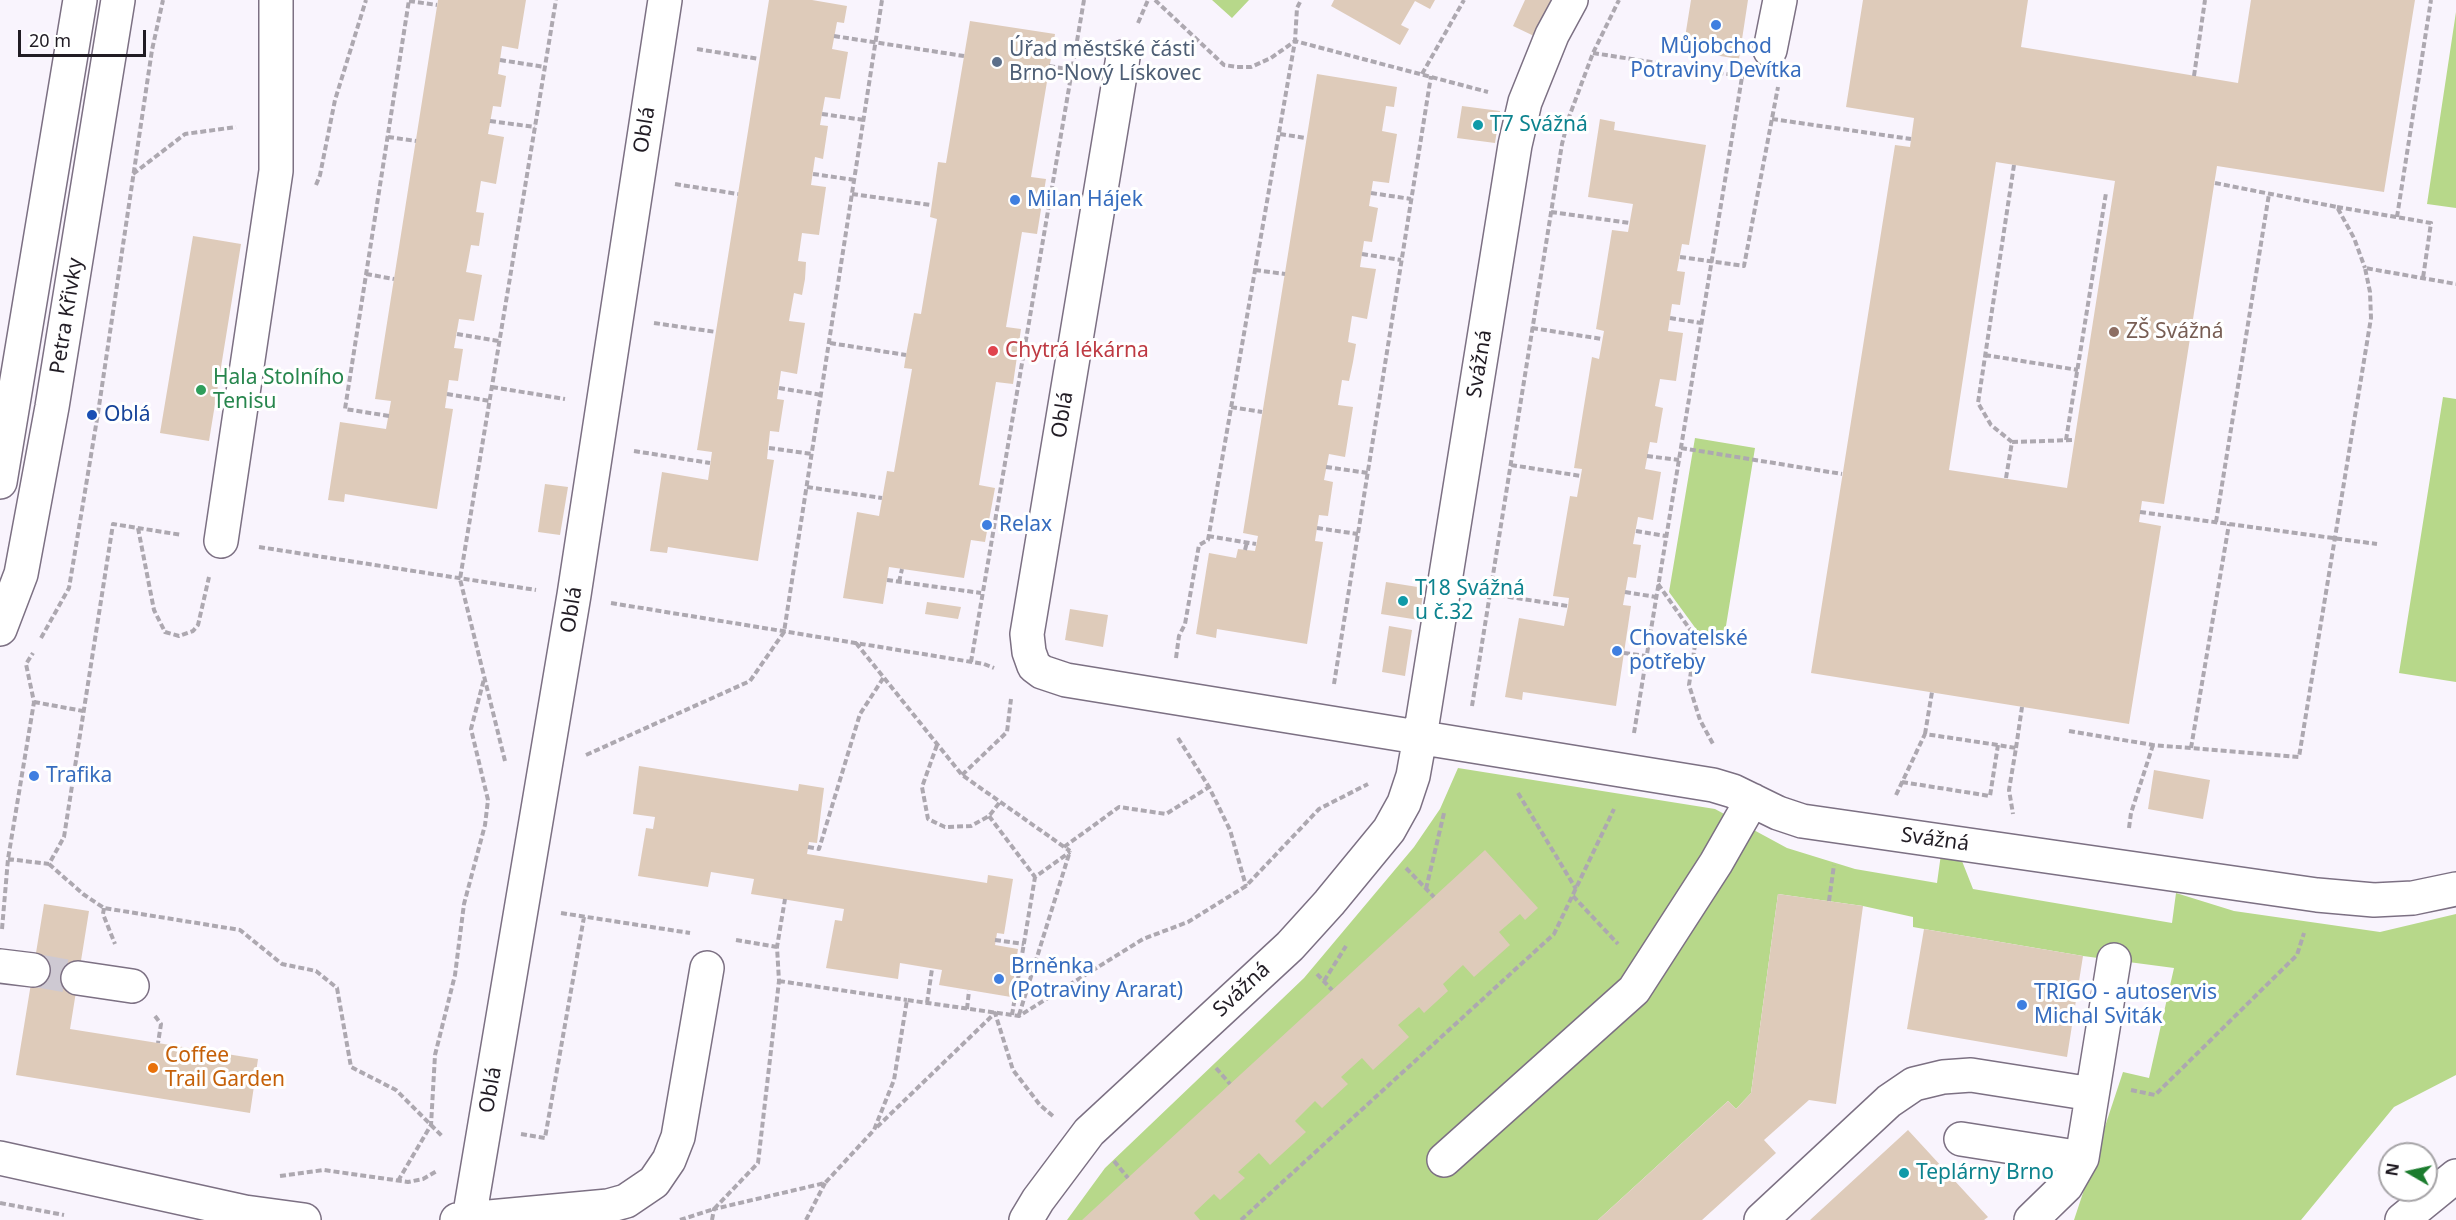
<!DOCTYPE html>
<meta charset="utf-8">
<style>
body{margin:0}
#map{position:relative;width:2456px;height:1220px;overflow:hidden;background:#f9f4fd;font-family:"Noto Sans",sans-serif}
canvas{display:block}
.north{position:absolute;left:2378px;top:1142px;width:60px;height:60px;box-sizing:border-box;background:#fff;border:2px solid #a6a4a7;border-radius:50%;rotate:279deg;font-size:16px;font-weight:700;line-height:24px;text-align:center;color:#211c24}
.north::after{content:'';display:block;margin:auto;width:21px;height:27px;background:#1c7c2e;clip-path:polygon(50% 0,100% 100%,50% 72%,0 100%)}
.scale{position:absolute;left:18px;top:30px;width:128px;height:27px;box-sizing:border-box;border:3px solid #211c24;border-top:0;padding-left:8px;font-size:18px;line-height:21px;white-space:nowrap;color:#211c24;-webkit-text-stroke:4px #fff;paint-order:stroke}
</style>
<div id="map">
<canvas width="2456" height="1220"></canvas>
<div class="north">N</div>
<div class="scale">20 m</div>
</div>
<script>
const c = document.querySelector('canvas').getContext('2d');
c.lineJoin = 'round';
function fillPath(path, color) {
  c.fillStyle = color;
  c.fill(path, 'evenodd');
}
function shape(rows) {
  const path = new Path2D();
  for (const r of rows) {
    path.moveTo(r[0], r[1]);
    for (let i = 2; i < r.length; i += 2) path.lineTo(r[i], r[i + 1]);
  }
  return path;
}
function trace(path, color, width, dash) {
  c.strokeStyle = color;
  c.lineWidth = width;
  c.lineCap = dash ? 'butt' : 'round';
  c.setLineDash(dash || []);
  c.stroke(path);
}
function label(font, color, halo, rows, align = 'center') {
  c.font = font + ' "Noto Sans",sans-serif';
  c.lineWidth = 6;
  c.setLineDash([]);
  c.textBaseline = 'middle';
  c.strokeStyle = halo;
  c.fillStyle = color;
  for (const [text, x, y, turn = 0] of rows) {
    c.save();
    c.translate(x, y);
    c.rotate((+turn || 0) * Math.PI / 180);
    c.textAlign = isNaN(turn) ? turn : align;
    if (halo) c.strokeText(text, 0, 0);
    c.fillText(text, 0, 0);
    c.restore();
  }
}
const green = shape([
 [1212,0,1249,0,1232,18],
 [2456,12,2456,208,2427,204],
 [2443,397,2456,399,2456,682,2399,673],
 [1695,438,1755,448,1724,638,1699,633,1669,592],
 [1458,768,1715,809,1787,848,1855,869,1937,883,1941,854,1960,856,1973,889,2172,923,2176,893,2234,911,2380,932,2456,914,2456,1075,2394,1107,2301,1220,2074,1220,2123,1072,2149,1078,2174,968,2083,956,1924,929,1913,927,1913,917,1863,906,1778,894,1751,1093,1736,1109,1728,1101,1598,1220,1067,1220,1105,1168,1304,978,1414,847,1440,809]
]);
const building = shape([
 [438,0,526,0,518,49,502,46,498,74,506,76,501,107,493,106,488,134,504,137,496,184,481,181,476,212,484,213,479,246,471,245,466,272,482,275,474,321,459,319,454,348,463,349,458,381,449,380,445,408,453,409,437,509,345,494,344,502,328,500,340,422,386,429,391,401,375,399],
 [769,0,812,0,847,6,844,23,837,22,832,49,848,52,840,99,825,97,820,125,828,126,823,159,815,157,811,185,826,187,819,235,802,233,798,261,806,262,805,279,802,295,794,293,789,321,805,323,797,374,781,371,777,399,784,400,779,432,770,431,767,459,774,460,758,561,668,547,667,553,650,551,662,472,708,480,712,452,697,450],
 [1334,0,1435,0,1430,9,1415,1,1401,25,1409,29,1400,45,1331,6],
 [1525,0,1551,0,1534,36,1513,26],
 [1691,0,1748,0,1739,59,1683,50],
 [1863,0,2028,0,2021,47,2238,83,2251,0,2415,0,2384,192,2217,166,2164,504,2142,501,2139,522,2161,526,2129,724,1811,673,1895,145,1910,147,1914,118,1846,107],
 [1996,162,2115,181,2067,488,1949,470],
 [970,21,1055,34,1031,177,1046,179,1037,234,1022,232,1006,327,1021,329,1013,384,996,382,979,485,995,488,985,542,971,540,964,578,889,567,883,604,843,598,857,512,879,516,887,471,894,472,912,369,904,368,906,355,914,313,921,314,937,219,930,217,938,162,946,163],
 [1317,74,1397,87,1394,107,1386,106,1382,131,1397,134,1389,183,1373,181,1369,206,1378,208,1372,242,1364,241,1360,267,1376,269,1367,319,1352,316,1348,342,1356,344,1353,362,1349,381,1342,380,1338,405,1353,407,1345,457,1329,454,1324,480,1333,482,1328,516,1319,515,1315,541,1323,542,1307,644,1217,629,1216,638,1196,634,1209,553,1236,558,1238,549,1255,551,1258,536,1243,533],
 [1462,106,1500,111,1495,143,1457,138],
 [1600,119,1615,122,1614,130,1706,145,1689,245,1682,244,1677,271,1685,272,1680,305,1672,304,1668,331,1683,333,1676,381,1660,379,1655,406,1663,408,1657,443,1650,442,1645,469,1661,472,1653,520,1638,517,1633,544,1641,545,1636,578,1628,577,1623,605,1631,606,1616,706,1523,692,1522,700,1505,697,1519,618,1564,626,1568,606,1569,598,1553,596,1570,496,1577,497,1582,469,1574,468,1583,412,1592,357,1599,359,1604,331,1596,329,1612,230,1628,232,1633,204,1588,197],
 [193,236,241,244,209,441,160,433],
 [545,484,568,487,560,535,538,532],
 [1386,582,1424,588,1419,620,1381,614],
 [927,602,961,607,958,619,925,614],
 [1070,609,1108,615,1103,647,1065,640],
 [1389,626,1412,630,1405,676,1382,672],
 [639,766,798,791,799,784,824,788,817,843,809,842,807,854,987,883,988,875,1013,879,1004,934,997,933,995,945,1018,949,1011,997,939,985,942,970,900,963,898,979,826,968,835,920,842,921,844,909,751,894,754,879,711,872,708,887,638,876,646,828,653,829,655,817,633,814],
 [2154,770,2210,780,2203,819,2148,809],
 [1485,850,1538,908,1525,920,1520,914,1499,932,1510,945,1474,977,1463,965,1443,984,1448,991,1424,1013,1419,1007,1398,1025,1409,1037,1373,1070,1362,1058,1341,1077,1348,1084,1322,1108,1315,1101,1295,1121,1306,1132,1270,1165,1259,1153,1238,1172,1245,1178,1220,1200,1214,1194,1194,1213,1200,1220,1082,1220],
 [1778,894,1863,906,1836,1104,1809,1100,1764,1140,1776,1153,1702,1220,1598,1220,1728,1101,1736,1109,1751,1093],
 [44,904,89,911,70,1029,258,1059,250,1113,16,1075],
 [1924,929,2083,956,2067,1057,1907,1029],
 [1908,1130,1988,1217,1984,1220,1810,1220]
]);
const minorTunnel = shape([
 [33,970,78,978]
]);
const path = shape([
 [1155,0,1224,65,1237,67,1251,67,1271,58,1295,41,1297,8,1301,0],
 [409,1,437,5],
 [1138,23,1148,0],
 [834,36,964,56],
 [697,49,759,59],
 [1593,53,1740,76],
 [500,60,545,67],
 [1049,66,1074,70],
 [1422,74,1464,0],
 [2194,76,2205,0],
 [822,114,864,120],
 [1772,119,1911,139],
 [490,121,535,127],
 [1280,134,1306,138],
 [388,137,416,141],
 [133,174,185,134,236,127],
 [813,174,855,180],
 [2215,183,2337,207,2354,238,2365,268],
 [675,184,738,194],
 [316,185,320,175,335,100,366,0],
 [1371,193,1411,199],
 [852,194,931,205],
 [2337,207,2431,223,2423,278],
 [1551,212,1630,223],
 [2397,217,2431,0],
 [1362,254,1401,260],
 [1680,257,1744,266,1778,87],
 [1255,270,1285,274],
 [366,274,394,279],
 [1670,318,1701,323],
 [654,323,716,332],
 [1532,328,1602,339],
 [457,334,499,341],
 [830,343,906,355],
 [1985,355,2078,370],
 [492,387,565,399],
 [779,388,822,395],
 [447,394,490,401],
 [1231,407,1262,412],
 [389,416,345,409,409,0],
 [2066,440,2106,193],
 [2012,442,2074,440],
 [769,448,812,454],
 [1681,448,1842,474],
 [634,451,710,463],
 [1647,456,1679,460],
 [1511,465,1581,476],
 [1326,467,1368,473],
 [2006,478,2012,442,1991,425,1978,403,2014,165],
 [807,487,882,498],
 [2140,512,2377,544],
 [2216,522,2269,194],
 [138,528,154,610,165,632,179,636,193,631,198,625,209,577],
 [1317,528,1358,534],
 [1636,531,1666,536],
 [1208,536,1256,544],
 [259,547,536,590],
 [1245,550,1247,542],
 [887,580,981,593],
 [899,582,902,569],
 [1658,584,1696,638,1689,685,1700,720,1713,744],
 [1625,592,1656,597],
 [1490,594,1568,606],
 [611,603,984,664,994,668],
 [41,638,69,588,98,413,152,50,163,0],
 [856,643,962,775,1070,851],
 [1624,653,1646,656],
 [1176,658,1179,636,1185,624,1199,545,1208,540,1295,41,1488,92],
 [971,662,1084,0],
 [1334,684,1431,76],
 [34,702,83,711],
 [1472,706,1562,144,1569,117,1593,53,1619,0],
 [2069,731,2153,745,2299,757,2371,318,2370,292,2365,268,2456,284],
 [1634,733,1742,77,1744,77],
 [1925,734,1932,692],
 [1178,738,1209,787,1230,830,1246,886],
 [937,745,922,787,928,819,945,827,971,826,989,816,1000,802],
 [2016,748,2022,707],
 [2191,748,2229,524],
 [586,755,750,681,784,632,882,0],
 [505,761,460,579,556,0],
 [962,775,1007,732,1011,699],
 [1902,782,1990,796,1998,745],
 [1518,793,1576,889],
 [1896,795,1925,734,1998,745,2016,748,2009,790,2013,814],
 [989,816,1035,877,1070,852],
 [2129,828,2131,813,2153,745],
 [808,847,819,849,860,714,884,677],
 [1064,847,1119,807,1166,814,1209,787],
 [8,859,49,864,64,837,113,524,182,535],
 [49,864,83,894,104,908,240,930,282,964,316,971,337,988,351,1067,396,1090,443,1137],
 [1406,868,1434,897],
 [1426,889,1444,813],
 [1573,896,1618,944],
 [1829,901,1834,865],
 [104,908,103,914,115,944],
 [561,913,690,933],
 [2,929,8,859,34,702,26,664,33,653],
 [736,940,777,947],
 [995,940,1024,944],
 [1317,974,1332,990],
 [779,981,907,1000],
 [1324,981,1346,946],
 [927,1003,932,969],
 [967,1009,969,991],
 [1012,1015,1035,877],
 [1019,1015,1070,851],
 [155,1016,161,1024,158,1043],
 [1216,1068,1230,1084],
 [2131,1090,2155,1095,2297,955,2304,933],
 [877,1127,995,1013,1013,1070,1040,1105,1054,1117],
 [521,1134,545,1138,584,917],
 [1114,1161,1128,1178],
 [280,1176,324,1170,408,1182,423,1179,437,1171],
 [398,1181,431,1125,435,1055,455,975,464,904,485,825,488,800,471,729,484,679],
 [0,1203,64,1215],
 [680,1220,714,1209,758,1163,779,981,777,947,785,899],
 [712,1220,714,1209,825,1183,874,1130,894,1080,907,1000,1019,1016,1143,939,1188,922,1246,886,1319,809,1368,784],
 [806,1220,825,1183],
 [1241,1220,1554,934,1614,809]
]);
const minor = shape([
 [1770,50,1780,0],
 [1123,57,1027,634,1029,652,1034,666,1042,672,1066,680,1713,785,1733,791,1778,813,1802,821,2317,895,2374,900,2413,898,2456,889],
 [0,482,80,0],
 [221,541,276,171,276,0],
 [0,629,21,574,52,407,118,0],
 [0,966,33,970],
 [78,978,132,986],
 [1961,1139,2082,1158],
 [0,1158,245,1212,304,1220],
 [1444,1160,1634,990,1716,863,1752,800],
 [469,1219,574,595,665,0],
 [457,1220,608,1206,626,1201,654,1182,669,1160,678,1137,707,968],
 [1026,1220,1038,1200,1089,1132,1290,946,1329,903,1389,830,1404,803,1413,776,1420,737,1515,145,1525,102,1552,35,1571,0],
 [1761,1220,1889,1101,1914,1084,1943,1077,1971,1075,2092,1094],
 [2031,1220,2066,1186,2082,1158,2114,960],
 [2402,1220,2456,1176]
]);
const markers = [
 [1716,25,6,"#3f7fe0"],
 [997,62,6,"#5c6f8a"],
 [1478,125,6,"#0f9aa8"],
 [1015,200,6,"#3f7fe0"],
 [2114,332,6,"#8d6e63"],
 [993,351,6,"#e0444e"],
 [201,390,6,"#2e9e5b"],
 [92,415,6,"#1a4fb4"],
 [987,525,6,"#3f7fe0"],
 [1403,601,6,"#0f9aa8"],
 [1617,651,6,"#3f7fe0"],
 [34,776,6,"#3f7fe0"],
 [999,979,6,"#3f7fe0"],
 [2022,1005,6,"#3f7fe0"],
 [153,1068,6,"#e8710a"],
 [1904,1173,6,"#0f9aa8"]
];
const shopNames = [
 ["Můjobchod",1716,47,"center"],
 ["Potraviny Devítka",1716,71,"center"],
 ["Milan Hájek",1027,200],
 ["Relax",999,525],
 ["Chovatelské",1629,639],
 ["potřeby",1629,663],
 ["Trafika",46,776],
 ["Brněnka",1011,967],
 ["(Potraviny Ararat)",1011,991],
 ["TRIGO - autoservis",2034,993],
 ["Michal Sviták",2034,1017]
];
const serviceNames = [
 ["Úřad městské části",1009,50],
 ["Brno-Nový Lískovec",1009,74]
];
const cultureNames = [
 ["T7 Svážná",1490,125],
 ["T18 Svážná",1415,589],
 ["u č.32",1415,613],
 ["Teplárny Brno",1916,1173]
];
const streetNames = [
 ["Oblá",645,130,-81],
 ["Petra Křivky",67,316,-81],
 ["Svážná",1480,364,-81],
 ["Oblá",1063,415,-81],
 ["Oblá",572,610,-81],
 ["Svážná",1935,840,8],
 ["Svážná",1242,990,-43],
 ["Oblá",491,1090,-80]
];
const educationNames = [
 ["ZŠ Svážná",2126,332]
];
const healthNames = [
 ["Chytrá lékárna",1005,351]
];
const leisureNames = [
 ["Hala Stolního",213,378],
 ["Tenisu",213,402]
];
const transitNames = [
 ["Oblá",104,415]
];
const foodNames = [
 ["Coffee",165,1056],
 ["Trail Garden",165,1080]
];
fillPath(green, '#b7d88a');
fillPath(building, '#decbba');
trace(minorTunnel, '#cec9d2', 33, [33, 16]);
trace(minor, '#7c7083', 36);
trace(path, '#ada8b0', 4, [6, 3]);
trace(minor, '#fff', 33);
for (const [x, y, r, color] of markers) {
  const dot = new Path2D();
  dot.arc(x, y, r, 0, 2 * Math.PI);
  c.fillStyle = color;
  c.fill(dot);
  trace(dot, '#fff', 2);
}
label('21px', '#366cbe', '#fff', shopNames, 'left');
label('21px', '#4e5e75', '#fff', serviceNames, 'left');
label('21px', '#0d838f', '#fff', cultureNames, 'left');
label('21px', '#211c24', '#fff', streetNames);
label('21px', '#785e54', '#fff', educationNames, 'left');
label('21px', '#be3a42', '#fff', healthNames, 'left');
label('21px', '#27864d', '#fff', leisureNames, 'left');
label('21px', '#164399', '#fff', transitNames, 'left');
label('21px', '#c56008', '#fff', foodNames, 'left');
</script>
